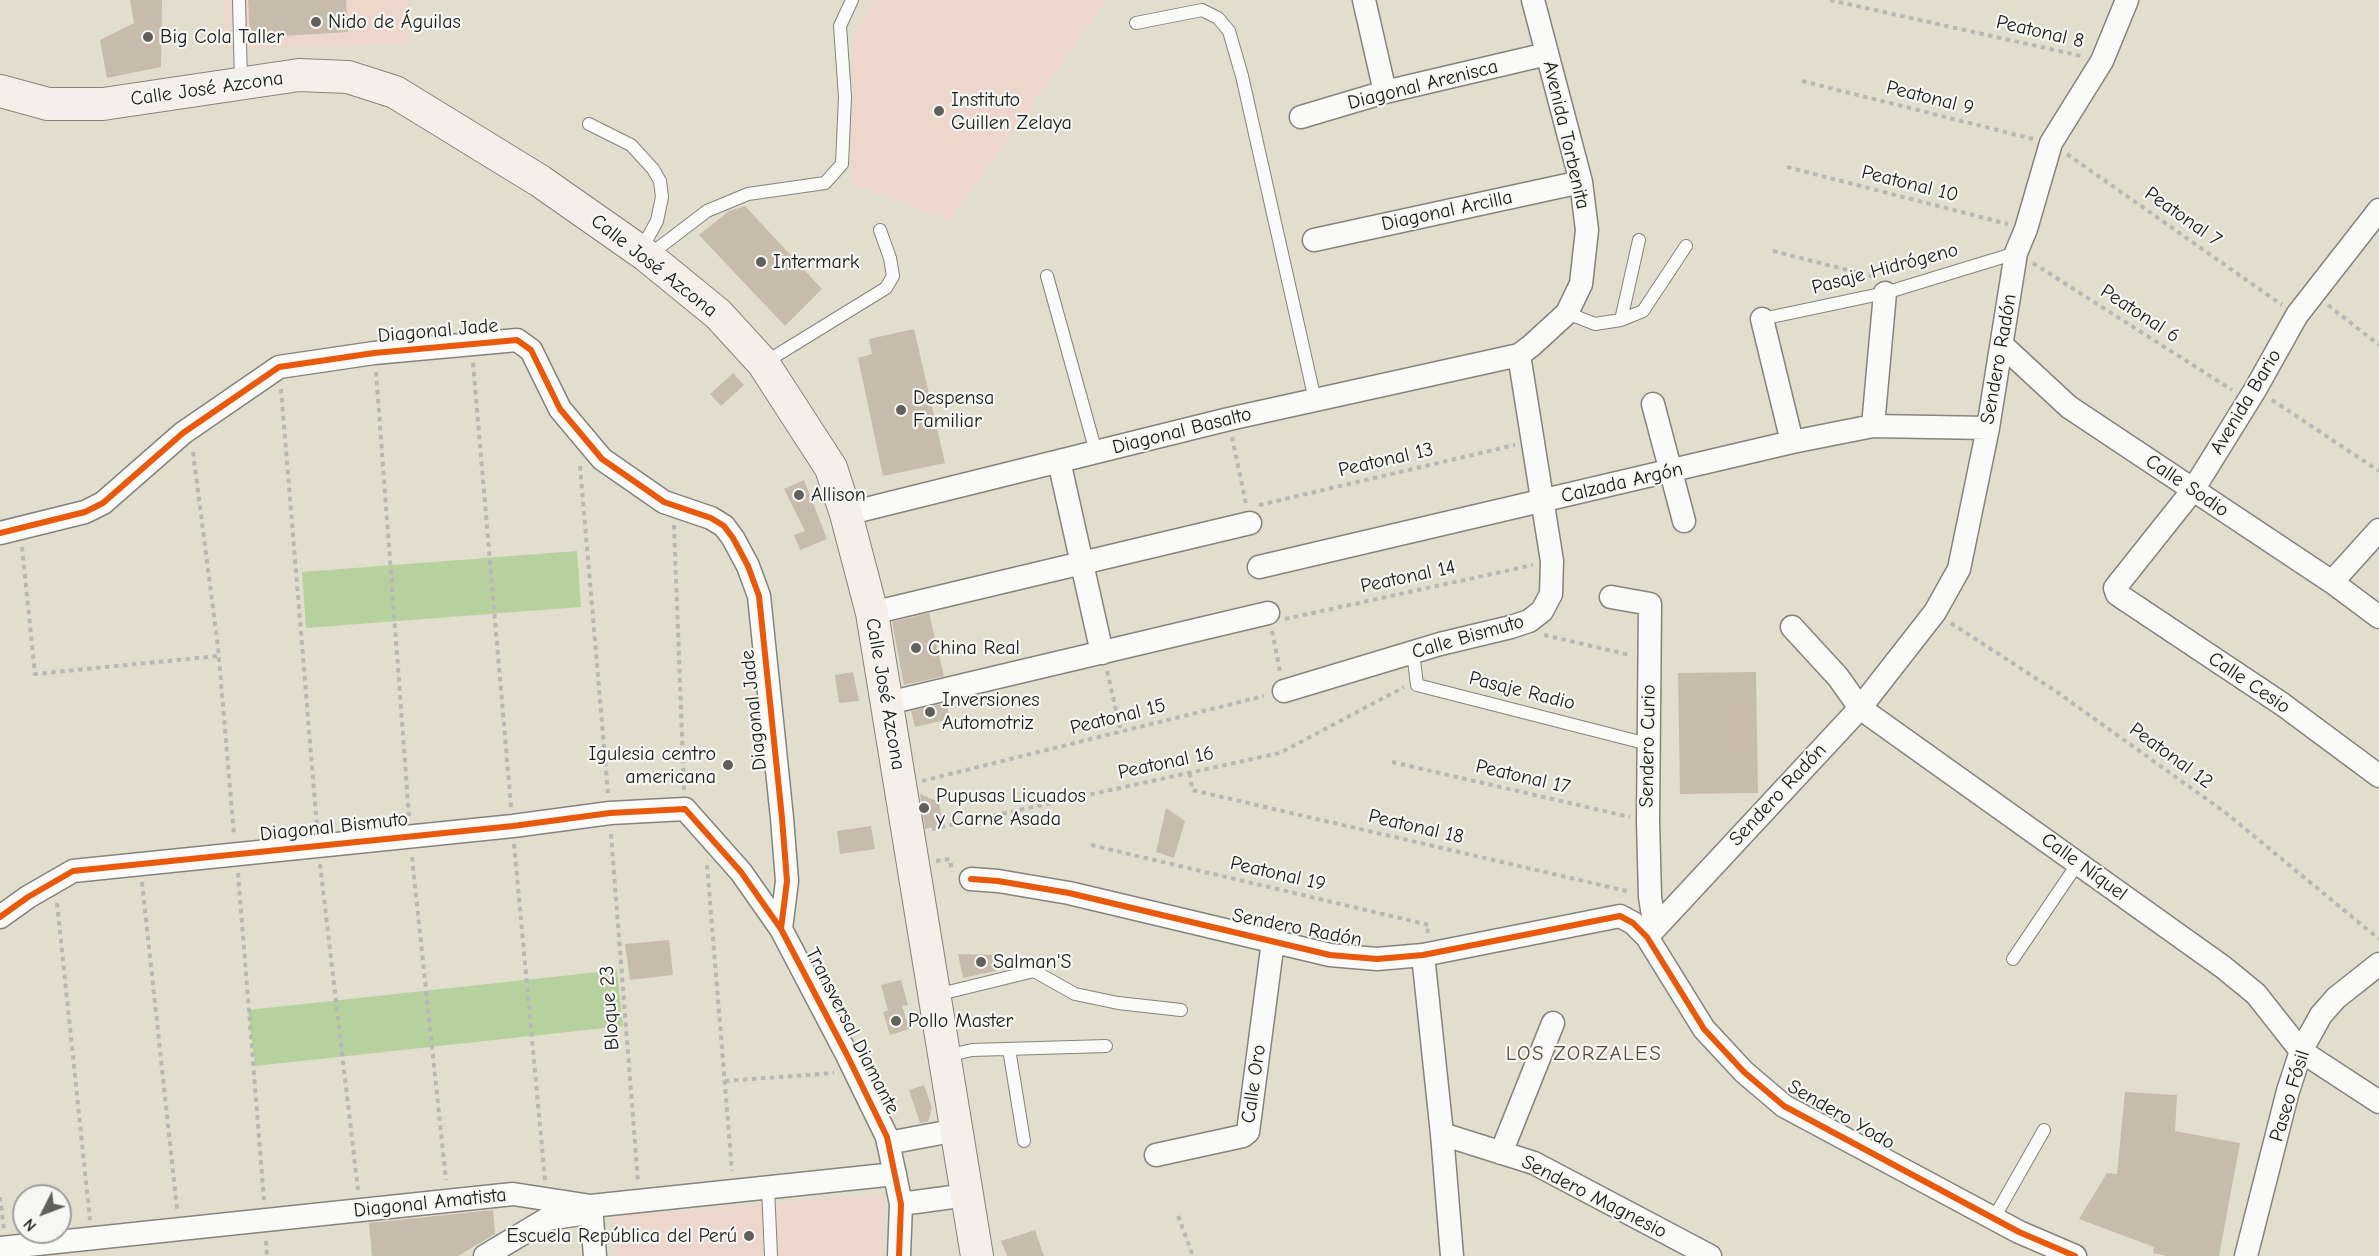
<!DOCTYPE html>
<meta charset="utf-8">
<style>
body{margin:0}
#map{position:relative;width:2379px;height:1256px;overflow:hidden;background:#e1dece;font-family:"Comic Neue",sans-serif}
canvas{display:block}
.north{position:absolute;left:12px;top:1184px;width:60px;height:60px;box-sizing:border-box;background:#f6f6f2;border:2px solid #9f9f9c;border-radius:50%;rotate:228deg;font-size:16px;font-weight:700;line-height:24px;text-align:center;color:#1c1c1c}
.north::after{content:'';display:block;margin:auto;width:21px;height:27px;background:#61605a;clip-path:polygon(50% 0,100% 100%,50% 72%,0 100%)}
</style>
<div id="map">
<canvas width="2379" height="1256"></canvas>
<div class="north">N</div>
</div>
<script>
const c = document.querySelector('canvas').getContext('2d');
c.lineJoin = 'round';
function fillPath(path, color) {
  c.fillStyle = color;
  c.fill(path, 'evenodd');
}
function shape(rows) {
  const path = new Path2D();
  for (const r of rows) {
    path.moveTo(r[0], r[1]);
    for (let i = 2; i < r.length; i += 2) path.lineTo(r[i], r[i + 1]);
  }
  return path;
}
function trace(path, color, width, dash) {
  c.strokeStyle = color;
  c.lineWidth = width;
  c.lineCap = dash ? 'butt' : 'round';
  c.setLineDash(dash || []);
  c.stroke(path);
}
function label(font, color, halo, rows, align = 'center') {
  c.font = font + ' "Comic Neue",sans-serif';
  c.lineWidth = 4.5;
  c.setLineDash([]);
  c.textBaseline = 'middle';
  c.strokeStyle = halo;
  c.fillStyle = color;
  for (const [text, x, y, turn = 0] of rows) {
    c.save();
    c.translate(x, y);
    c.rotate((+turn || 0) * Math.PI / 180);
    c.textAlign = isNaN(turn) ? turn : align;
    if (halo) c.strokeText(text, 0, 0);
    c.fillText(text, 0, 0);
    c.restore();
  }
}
const built = shape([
 [224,0,410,0,407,45,222,49],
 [874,0,1107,0,950,220,850,184,852,37],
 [885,1194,883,1256,615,1256,612,1216]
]);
const green = shape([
 [577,551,581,607,306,628,302,572],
 [617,970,623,1026,255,1066,248,1010]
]);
const building = shape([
 [130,0,162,0,161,67,107,78,100,40,134,23],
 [248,0,346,0,348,32,250,38],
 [745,206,822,289,785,326,699,235,729,211],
 [914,329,945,463,883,476,858,358,872,354,869,339],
 [733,373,744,385,721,406,710,394],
 [804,480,827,539,800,550,794,535,805,531,784,489],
 [929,613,944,676,904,685,892,622],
 [853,672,859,701,839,703,835,675],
 [1756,672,1758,793,1680,794,1678,673],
 [946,703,950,719,915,727,911,711],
 [920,794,939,802,943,825,925,829],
 [1166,808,1185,821,1174,858,1156,852],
 [871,826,875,849,840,854,837,831],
 [669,940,673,975,630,980,625,944],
 [958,954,1001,955,1004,969,963,978],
 [901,980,908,1005,902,1006,909,1029,890,1035,883,1012,892,1009,888,1010,881,985],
 [924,1085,932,1108,928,1122,920,1123,909,1090],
 [2125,1092,2177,1095,2175,1131,2240,1143,2219,1256,2167,1256,2153,1253,2154,1247,2079,1219,2107,1173,2117,1174],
 [493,1210,495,1234,458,1256,372,1256,369,1223],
 [1035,1230,1044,1256,1007,1256,1001,1241]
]);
const path = shape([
 [1830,0,2081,56],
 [1802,81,2033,139],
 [2067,154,2282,305],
 [1787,167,2008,224],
 [1773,251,1875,277],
 [2033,263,2232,390],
 [2328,305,2379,345],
 [473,363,511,807],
 [376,372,409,816],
 [281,389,317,827],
 [2272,400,2379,471],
 [1232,437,1246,504],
 [193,452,218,647,234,835],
 [580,466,608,793],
 [1259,505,1515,445],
 [674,525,684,790],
 [22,547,35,674,218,656],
 [1285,619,1533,565],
 [1951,623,2057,692,2226,813,2379,939],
 [1272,631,1280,671],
 [1544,635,1630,655],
 [1107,671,1121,732],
 [1392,762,1630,817],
 [1190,773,1192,790,1631,892],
 [922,781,1264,696],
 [932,829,1280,753,1404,687],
 [611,834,638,1182],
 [514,844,545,1180],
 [1091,845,1429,925,1427,934],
 [412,857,446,1180],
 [936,861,950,859,952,872],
 [320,864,358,1190],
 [707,865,732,1171],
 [238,873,264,1200],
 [142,882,177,1209],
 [57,903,90,1220],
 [725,1081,834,1073],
 [0,1197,4,1229],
 [1178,1216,1193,1256],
 [266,1241,267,1256]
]);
const service = shape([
 [239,0,241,82],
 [1136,23,1202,10,1218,18,1229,31,1242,76,1315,400],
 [589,124,631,145,653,169,660,181,662,197,657,221,641,250],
 [648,256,707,211,748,194,825,183,842,164,845,97,840,26,852,0],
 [1047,276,1096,452],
 [1567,313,1595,324,1621,320,1643,311,1686,246],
 [1762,319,1885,293,2016,253],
 [1621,320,1639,240],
 [764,363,886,288,893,276,890,258,880,230],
 [1413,652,1417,685,1648,744],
 [2013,959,2078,863],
 [936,995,1034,971,1075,994,1118,1003,1181,1010],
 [1009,1049,1024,1141],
 [946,1056,972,1050,1106,1046],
 [768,1187,771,1256],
 [1994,1218,2044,1130]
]);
const minor = shape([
 [1364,0,1385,92],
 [1301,117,1385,92,1547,54],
 [2379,210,2297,315,2255,390,2193,490,2115,588,2117,594,2282,704,2379,776],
 [1314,240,1581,182],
 [1762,319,1792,442],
 [2002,345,2069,407,2332,582,2379,617],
 [1653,404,1684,521],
 [1873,426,1885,293],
 [1059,461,1102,653],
 [846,514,1229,419,1519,355,1531,346,1567,313,1581,284,1587,230,1581,182,1533,0],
 [0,533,85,512,103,503,183,433,279,367,374,353,517,340,531,350,560,409,602,459,664,502,711,518,724,526,733,538,748,566,759,596,782,818,787,881,781,929],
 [1259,567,1792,442,1873,426,1988,428],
 [2332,582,2379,530],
 [1611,597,1650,604,1648,821,1650,897,1655,928],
 [872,613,1250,523],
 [1792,627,1838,677,1860,708,2223,967,2256,994,2301,1051,2379,1102],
 [1284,691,1440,644,1511,627,1529,621,1542,611,1551,594,1552,561,1519,355],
 [888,703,1268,613],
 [971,879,998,881,1069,893,1330,955,1377,959,1423,955,1620,916,1633,923,1647,937,1704,1029,1744,1072,1784,1106,2019,1232,2075,1256],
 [0,917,28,897,73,871,513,826,610,813,685,809,741,872,781,929,847,1055,887,1137,901,1204,899,1256],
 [1647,937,1860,708,1935,612,1959,569,1988,428,2016,253,2026,229,2051,143,2102,61,2127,0],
 [1423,955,1442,1134,1452,1256],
 [1442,1134,1534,1163,1710,1256],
 [888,1143,957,1130],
 [1501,1153,1553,1023],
 [1156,1155,1243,1136,1248,1132,1273,941],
 [901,1204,967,1195],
 [591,1206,595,1256],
 [0,1248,513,1194,591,1206,895,1174],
 [485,1256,547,1219,587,1213],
 [2246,1256,2288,1091,2301,1051,2321,1015,2336,998,2379,964]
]);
const secondary = shape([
 [0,91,48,104,103,104,299,75,348,77,395,92,540,181,647,256,718,314,763,363,831,468,846,514,872,613,977,1256]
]);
const cycleway = shape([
 [0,533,85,512,103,503,183,433,279,367,374,353,517,340,531,350,560,409,602,459,664,502,711,518,724,526,733,538,748,566,759,596,782,818,787,881,781,929],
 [971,879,998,881,1069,893,1330,955,1377,959,1423,955,1620,916,1633,923,1647,937,1704,1029,1744,1072,1784,1106,2019,1232,2075,1256],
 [0,917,28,897,73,871,513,826,610,813,685,809,741,872,781,929,847,1055,887,1137,901,1204,899,1256]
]);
const markers = [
 [316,22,6,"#61605a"],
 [148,37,6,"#61605a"],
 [939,111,6,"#61605a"],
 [761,262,6,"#61605a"],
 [901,410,6,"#61605a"],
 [799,495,6,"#61605a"],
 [916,648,6,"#61605a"],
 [930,712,6,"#61605a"],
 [728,765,6,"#61605a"],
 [924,808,6,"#61605a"],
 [981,962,6,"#61605a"],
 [896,1021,6,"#61605a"],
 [749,1236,6,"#61605a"]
];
const poiNames = [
 ["Nido de Águilas",328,22],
 ["Big Cola Taller",160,37],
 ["Instituto",951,100],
 ["Guillen Zelaya",951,123],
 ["Intermark",773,262],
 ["Despensa",913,398],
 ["Familiar",913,421],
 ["Allison",811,495],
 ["China Real",928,648],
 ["Inversiones",942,700],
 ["Automotriz",942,723],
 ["Igulesia centro",716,754,"right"],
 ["americana",716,777,"right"],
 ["Pupusas Licuados",936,796],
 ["y Carne Asada",936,819],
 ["Salman'S",993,962],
 ["Pollo Master",908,1021],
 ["Escuela República del Perú",737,1236,"right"]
];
const streetNames = [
 ["Peatonal 8",2040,32,13],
 ["Diagonal Arenisca",1423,85,-14],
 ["Calle José Azcona",207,89,-8],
 ["Peatonal 9",1930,98,14],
 ["Avenida Torbenita",1566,135,77],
 ["Peatonal 10",1910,184,14],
 ["Diagonal Arcilla",1447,211,-12],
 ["Peatonal 7",2183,217,35],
 ["Calle José Azcona",654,266,38],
 ["Pasaje Hidrógeno",1885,269,-15],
 ["Peatonal 6",2140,314,33],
 ["Diagonal Jade",438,331,-5],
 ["Sendero Radón",1999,359,-80],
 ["Avenida Bario",2246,402,-59],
 ["Diagonal Basalto",1182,431,-14],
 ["Peatonal 13",1386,460,-13],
 ["Calzada Argón",1622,483,-13],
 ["Calle Sodio",2187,486,34],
 ["Peatonal 14",1408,577,-12],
 ["Calle Bismuto",1468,637,-16],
 ["Calle Cesio",2249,683,34],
 ["Pasaje Radio",1522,691,14],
 ["Calle José Azcona",885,694,80],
 ["Diagonal Jade",754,710,-96],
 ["Peatonal 15",1118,717,-14],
 ["Sendero Curio",1648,746,-89],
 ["Peatonal 12",2171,756,36],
 ["Peatonal 16",1166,763,-12],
 ["Peatonal 17",1523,777,13],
 ["Sendero Radón",1778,795,-47],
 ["Diagonal Bismuto",334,827,-6],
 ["Peatonal 18",1416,827,13],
 ["Calle Níquel",2084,867,36],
 ["Peatonal 19",1278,874,13],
 ["Sendero Radón",1297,928,11],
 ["Bloque 23",610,1008,-94],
 ["Transversal Diamante",852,1031,63],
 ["Calle Oro",1254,1084,-82],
 ["Paseo Fósil",2290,1096,-73],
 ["Sendero Yodo",1841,1115,30],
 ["Sendero Magnesio",1594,1197,27],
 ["Diagonal Amatista",430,1203,-6]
];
const neighbourhoodNames = [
 ["LOS ZORZALES",1584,1054]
];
fillPath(built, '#edd6cc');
fillPath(green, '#b7d19e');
fillPath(building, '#c7bcab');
trace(service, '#85837c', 14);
trace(minor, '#85837c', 25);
trace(secondary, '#85837c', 34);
trace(path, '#b7b7b4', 4, [4.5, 4.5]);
trace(service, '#fafaf8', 12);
trace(minor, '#fafaf8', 22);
trace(secondary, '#f4f0e9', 32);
trace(cycleway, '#e8590c', 6);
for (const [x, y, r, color] of markers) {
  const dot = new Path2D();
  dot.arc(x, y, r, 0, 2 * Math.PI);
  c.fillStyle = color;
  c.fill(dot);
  trace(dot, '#f6f6f2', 2);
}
label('20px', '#1c1c1c', '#f6f6f2', poiNames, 'left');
label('20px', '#1c1c1c', '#f6f6f2', streetNames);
c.letterSpacing = '1.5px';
label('21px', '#5b4a39', '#f6f6f2', neighbourhoodNames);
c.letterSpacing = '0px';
</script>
